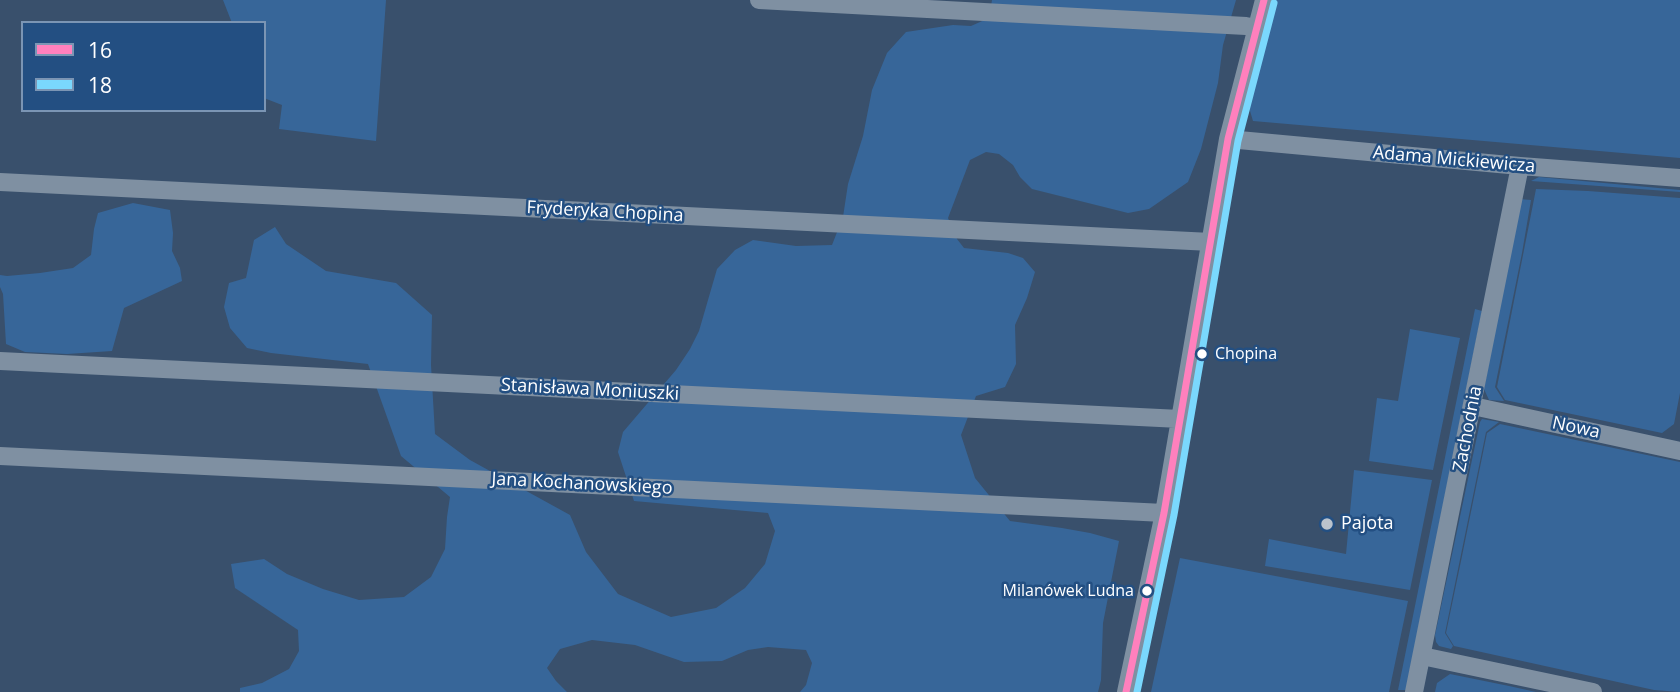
<!DOCTYPE html>
<meta charset="utf-8">
<style>
body{margin:0}
#map{position:relative;width:1680px;height:692px;overflow:hidden;background:#39506c;font-family:"Open Sans",sans-serif}
canvas{display:block}
.legend{position:absolute;left:21px;top:21px;width:245px;height:91px;box-sizing:border-box;background:#234f82;border:2px solid #7b95b4;margin:0;padding:9px 12px;list-style:none;font-size:21px;color:#fff}
.legend li{display:flex;align-items:center;gap:14px;height:35px}
.legend b{width:35px;border:2px solid #7b95b4}
</style>
<div id="map">
<canvas width="1680" height="692"></canvas>
<ul class="legend">
<li><b style="height:9px;background:#ff80bd"></b>16</li>
<li><b style="height:9px;background:#7ad8fd"></b>18</li>
</ul>
</div>
<script>
const c = document.querySelector('canvas').getContext('2d');
c.lineJoin = 'round';
function fillPath(path, color) {
  c.fillStyle = color;
  c.fill(path, 'evenodd');
}
function shape(rows) {
  const path = new Path2D();
  for (const r of rows) {
    path.moveTo(r[0], r[1]);
    for (let i = 2; i < r.length; i += 2) path.lineTo(r[i], r[i + 1]);
  }
  return path;
}
function trace(path, color, width, dash) {
  c.strokeStyle = color;
  c.lineWidth = width;
  c.lineCap = dash ? 'butt' : 'round';
  c.setLineDash(dash || []);
  c.stroke(path);
}
function label(font, color, halo, rows, align = 'center') {
  c.font = font + ' "Open Sans",sans-serif';
  c.lineWidth = 5;
  c.setLineDash([]);
  c.textBaseline = 'middle';
  c.strokeStyle = halo;
  c.fillStyle = color;
  for (const [text, x, y, turn = 0] of rows) {
    c.save();
    c.translate(x, y);
    c.rotate((+turn || 0) * Math.PI / 180);
    c.textAlign = isNaN(turn) ? turn : align;
    if (halo) c.strokeText(text, 0, 0);
    c.fillText(text, 0, 0);
    c.restore();
  }
}
const green = shape([
 [223,0,386,0,376,141,279,129,282,105,264,98,264,23,232,23],
 [992,0,1236,0,1223,45,1218,83,1201,149,1188,182,1149,209,1128,213,1032,189,1020,177,1013,165,999,154,986,152,970,160,948,218,957,239,964,248,1008,253,1023,258,1035,272,1027,298,1015,325,1016,364,1005,387,976,396,961,435,975,478,1010,521,1062,528,1090,533,1119,541,1103,623,1101,680,1098,692,800,692,806,685,812,663,806,650,768,647,748,650,722,661,684,662,635,645,592,640,560,649,547,668,556,681,567,692,240,692,240,688,262,683,289,669,299,651,298,630,235,588,231,564,264,559,287,574,323,589,359,600,404,597,431,577,445,549,447,517,450,497,401,456,368,364,271,353,247,348,230,328,224,307,229,283,246,278,254,240,275,227,286,244,326,271,396,283,432,315,431,365,435,434,470,460,570,515,586,552,618,594,671,617,716,608,745,588,765,564,775,531,768,513,634,501,618,452,623,432,676,370,690,349,699,331,717,269,735,250,753,240,796,246,832,245,843,217,848,184,863,136,872,90,887,53,906,32,953,25,971,26,989,18],
 [1276,0,1680,0,1680,158,1253,121,1248,104],
 [1539,177,1680,190,1680,192,1531,181],
 [1536,189,1588,191,1680,198,1680,393,1674,424,1662,433,1505,400,1497,387],
 [1519,199,1531,200,1522,253,1495,387,1504,401,1489,400,1484,389],
 [133,203,170,210,173,233,172,251,180,268,182,281,124,308,112,351,67,354,25,352,6,344,3,294,0,287,0,275,7,276,40,273,73,268,91,255,94,229,98,213],
 [1475,309,1482,311,1406,690,1398,690],
 [1410,329,1460,338,1433,470,1369,461,1377,398,1398,401],
 [1482,419,1499,422,1486,432,1445,633,1453,646,1451,649,1439,646,1436,642,1435,635,1480,422],
 [1500,424,1680,462,1680,692,1654,690,1454,646,1446,633,1461,561,1487,433],
 [1354,470,1432,480,1410,590,1265,566,1269,539,1346,554],
 [1180,558,1408,601,1389,692,1151,692],
 [1450,674,1509,686,1536,692,1435,692,1437,683]
]);
const minor = shape([
 [759,0,1246,26,1257,28],
 [1228,139,1520,166,1680,178],
 [0,182,1211,242],
 [0,361,1180,419],
 [1473,406,1680,451],
 [0,456,1164,513],
 [1422,656,1593,692],
 [1126,692,1164,513,1228,139,1264,0],
 [1414,692,1520,166]
]);
const bus1 = shape([
 [1126,692,1164,513,1228,139,1264,0]
]);
const bus2 = shape([
 [1137,692,1174,515,1238,141,1274,3]
]);
const markers = [
 [1202,354,6,"#fff"],
 [1327,524,7,"#bac2cc"],
 [1147,591,6,"#fff"]
];
const busNames = [
 ["Chopina",1215,354],
 ["Milanówek Ludna",1134,591,"right"]
];
const streetNames = [
 ["Adama Mickiewicza",1454,160,5],
 ["Fryderyka Chopina",605,212,3],
 ["Stanisława Moniuszki",590,390,3],
 ["Nowa",1576,428,12],
 ["Zachodnia",1468,429,-79],
 ["Jana Kochanowskiego",582,484,3]
];
const poiNames = [
 ["Pajota",1341,524]
];
fillPath(green, '#376699');
trace(minor, '#7f90a2', 18);
trace(bus1, '#ff80bd', 7);
trace(bus2, '#7ad8fd', 7);
for (const [x, y, r, color] of markers) {
  const dot = new Path2D();
  dot.arc(x, y, r, 0, 2 * Math.PI);
  c.fillStyle = color;
  c.fill(dot);
  trace(dot, '#234f82', 2.5);
}
label('16px', '#fff', '#234f82', busNames, 'left');
label('18px', '#fff', '#234f82', streetNames);
label('18px', '#fff', '#234f82', poiNames, 'left');
</script>
